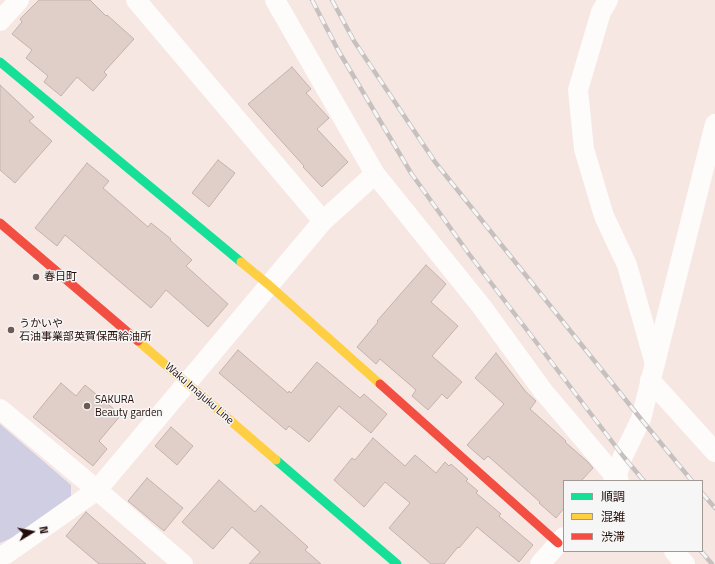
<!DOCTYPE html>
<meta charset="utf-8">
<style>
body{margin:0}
#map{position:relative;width:715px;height:564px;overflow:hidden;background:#f6e7e3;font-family:"Titillium Web","Noto Sans JP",sans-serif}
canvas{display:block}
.legend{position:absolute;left:563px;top:480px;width:140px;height:72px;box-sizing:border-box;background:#f6f6f6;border:1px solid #a29997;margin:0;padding:5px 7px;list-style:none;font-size:12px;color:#250e09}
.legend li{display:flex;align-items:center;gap:8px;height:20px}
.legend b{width:20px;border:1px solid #a29997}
.north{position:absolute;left:12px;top:512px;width:40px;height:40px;-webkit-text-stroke:3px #f6f6f6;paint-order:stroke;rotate:80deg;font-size:11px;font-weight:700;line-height:16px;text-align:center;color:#250e09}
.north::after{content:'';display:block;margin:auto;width:14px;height:18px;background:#250e09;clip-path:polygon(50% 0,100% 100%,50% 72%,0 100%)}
</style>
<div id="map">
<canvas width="715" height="564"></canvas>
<ul class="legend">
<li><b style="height:5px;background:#16e098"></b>順調</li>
<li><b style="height:5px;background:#ffcf43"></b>混雑</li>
<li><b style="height:5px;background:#f24e42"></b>渋滞</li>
</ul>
<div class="north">N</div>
</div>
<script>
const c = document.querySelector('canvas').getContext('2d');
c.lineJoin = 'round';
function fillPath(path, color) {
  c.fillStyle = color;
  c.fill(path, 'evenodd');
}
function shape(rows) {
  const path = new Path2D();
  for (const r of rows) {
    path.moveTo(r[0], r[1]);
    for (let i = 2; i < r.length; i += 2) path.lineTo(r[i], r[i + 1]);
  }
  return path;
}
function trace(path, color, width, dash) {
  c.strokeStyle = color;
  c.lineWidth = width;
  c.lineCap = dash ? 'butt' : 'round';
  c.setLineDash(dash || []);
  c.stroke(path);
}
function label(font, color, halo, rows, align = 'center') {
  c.font = font + ' "Titillium Web","Noto Sans JP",sans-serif';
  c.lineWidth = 3;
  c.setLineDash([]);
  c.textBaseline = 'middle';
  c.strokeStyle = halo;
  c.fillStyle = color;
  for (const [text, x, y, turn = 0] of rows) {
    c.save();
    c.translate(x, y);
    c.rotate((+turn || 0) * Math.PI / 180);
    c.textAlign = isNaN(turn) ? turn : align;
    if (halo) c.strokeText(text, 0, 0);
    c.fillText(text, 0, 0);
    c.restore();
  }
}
const green = shape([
 [0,424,71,485,71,497,32,529,0,543]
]);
const building = shape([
 [39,0,90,0,106,16,107,15,134,39,104,72,107,75,93,91,77,77,61,96,44,82,48,76,26,58,32,50,12,34,22,22,20,19,39,0],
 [292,67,311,89,306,93,329,118,317,129,348,162,322,187,303,167,304,166,248,104,292,67],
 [0,85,34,117,29,121,52,141,15,183,0,170,0,85],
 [218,160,235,173,209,207,192,193,218,160],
 [87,163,109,181,103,188,148,227,151,223,171,239,170,240,192,260,186,266,228,304,208,327,166,290,151,308,65,235,57,246,35,228,87,163],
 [426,265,446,284,431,302,458,326,432,356,462,382,447,399,442,394,428,410,412,396,416,390,380,359,376,364,357,347,378,322,377,321,426,265],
 [238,350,288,393,289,391,291,393,317,362,360,398,364,394,387,414,371,433,339,406,309,442,289,426,286,430,219,373,238,350],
 [496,353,526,392,536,401,530,409,566,441,565,442,588,462,593,468,581,481,564,481,564,508,556,518,539,503,540,502,488,456,484,460,467,445,504,404,475,378,496,353],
 [61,383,76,396,85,385,121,415,99,441,107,449,93,466,33,417,61,383],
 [171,427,193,446,177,465,155,446,171,427],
 [373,438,405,466,415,455,436,473,445,462,449,466,451,464,468,479,466,481,478,491,476,493,501,514,499,516,533,545,519,562,477,527,459,548,458,547,444,564,431,564,389,528,410,503,385,482,364,507,334,480,352,458,355,460,373,438],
 [147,478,183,508,164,531,128,501,147,478],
 [219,480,255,512,261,505,308,547,305,550,321,564,249,564,260,552,232,527,213,549,182,522,219,480],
 [86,512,146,564,99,564,66,536,86,512]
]);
const street = shape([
 [136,0,323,221],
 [275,0,375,174,482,307,543,391,619,481],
 [608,0,601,12,578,90,584,149,604,216,627,265,655,364],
 [0,21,19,0],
 [650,380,715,452],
 [0,409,97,490,183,564],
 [613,481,616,478,623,456,641,419,715,124],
 [674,551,685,564],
 [0,556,6,554,97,490,323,221,375,174],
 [540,564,564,537]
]);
const fast = shape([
 [0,62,241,262],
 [276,460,397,564]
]);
const slow = shape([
 [241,262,269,285,380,384],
 [138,341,276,460]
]);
const jam = shape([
 [0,223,138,341],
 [380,384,558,543]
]);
const rail = shape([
 [312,0,338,50,411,173,469,254,623,456,644,481],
 [332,0,354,41,435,162,641,419,692,481],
 [702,493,715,508],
 [701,551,712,564]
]);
const markers = [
 [36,277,4,"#6e5a55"],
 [11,330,4,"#6e5a55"],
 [87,406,4,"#6e5a55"]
];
const poiNames = [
 ["春日町",44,277],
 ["うかいや",19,324],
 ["石油事業部英賀保西給油所",19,337],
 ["SAKURA",95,400],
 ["Beauty garden",95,413]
];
const streetNames = [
 ["Waku Imajuku Line",199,394,41]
];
fillPath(green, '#cfcee2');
fillPath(building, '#e0cec9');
trace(building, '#c3b1ad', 1);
trace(street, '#fefbfb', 20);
trace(fast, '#16e098', 9);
trace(slow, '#ffcf43', 9);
trace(jam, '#f24e42', 9);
trace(rail, '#c6c1bf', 4.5);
trace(rail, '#f6f6f6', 3, [9]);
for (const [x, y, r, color] of markers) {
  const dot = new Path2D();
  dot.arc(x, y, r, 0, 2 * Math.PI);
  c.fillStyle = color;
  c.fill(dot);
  trace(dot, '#f6f6f6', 1.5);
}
label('11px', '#250e09', '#f6f6f6', poiNames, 'left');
label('11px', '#250e09', '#f6f6f6', streetNames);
</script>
